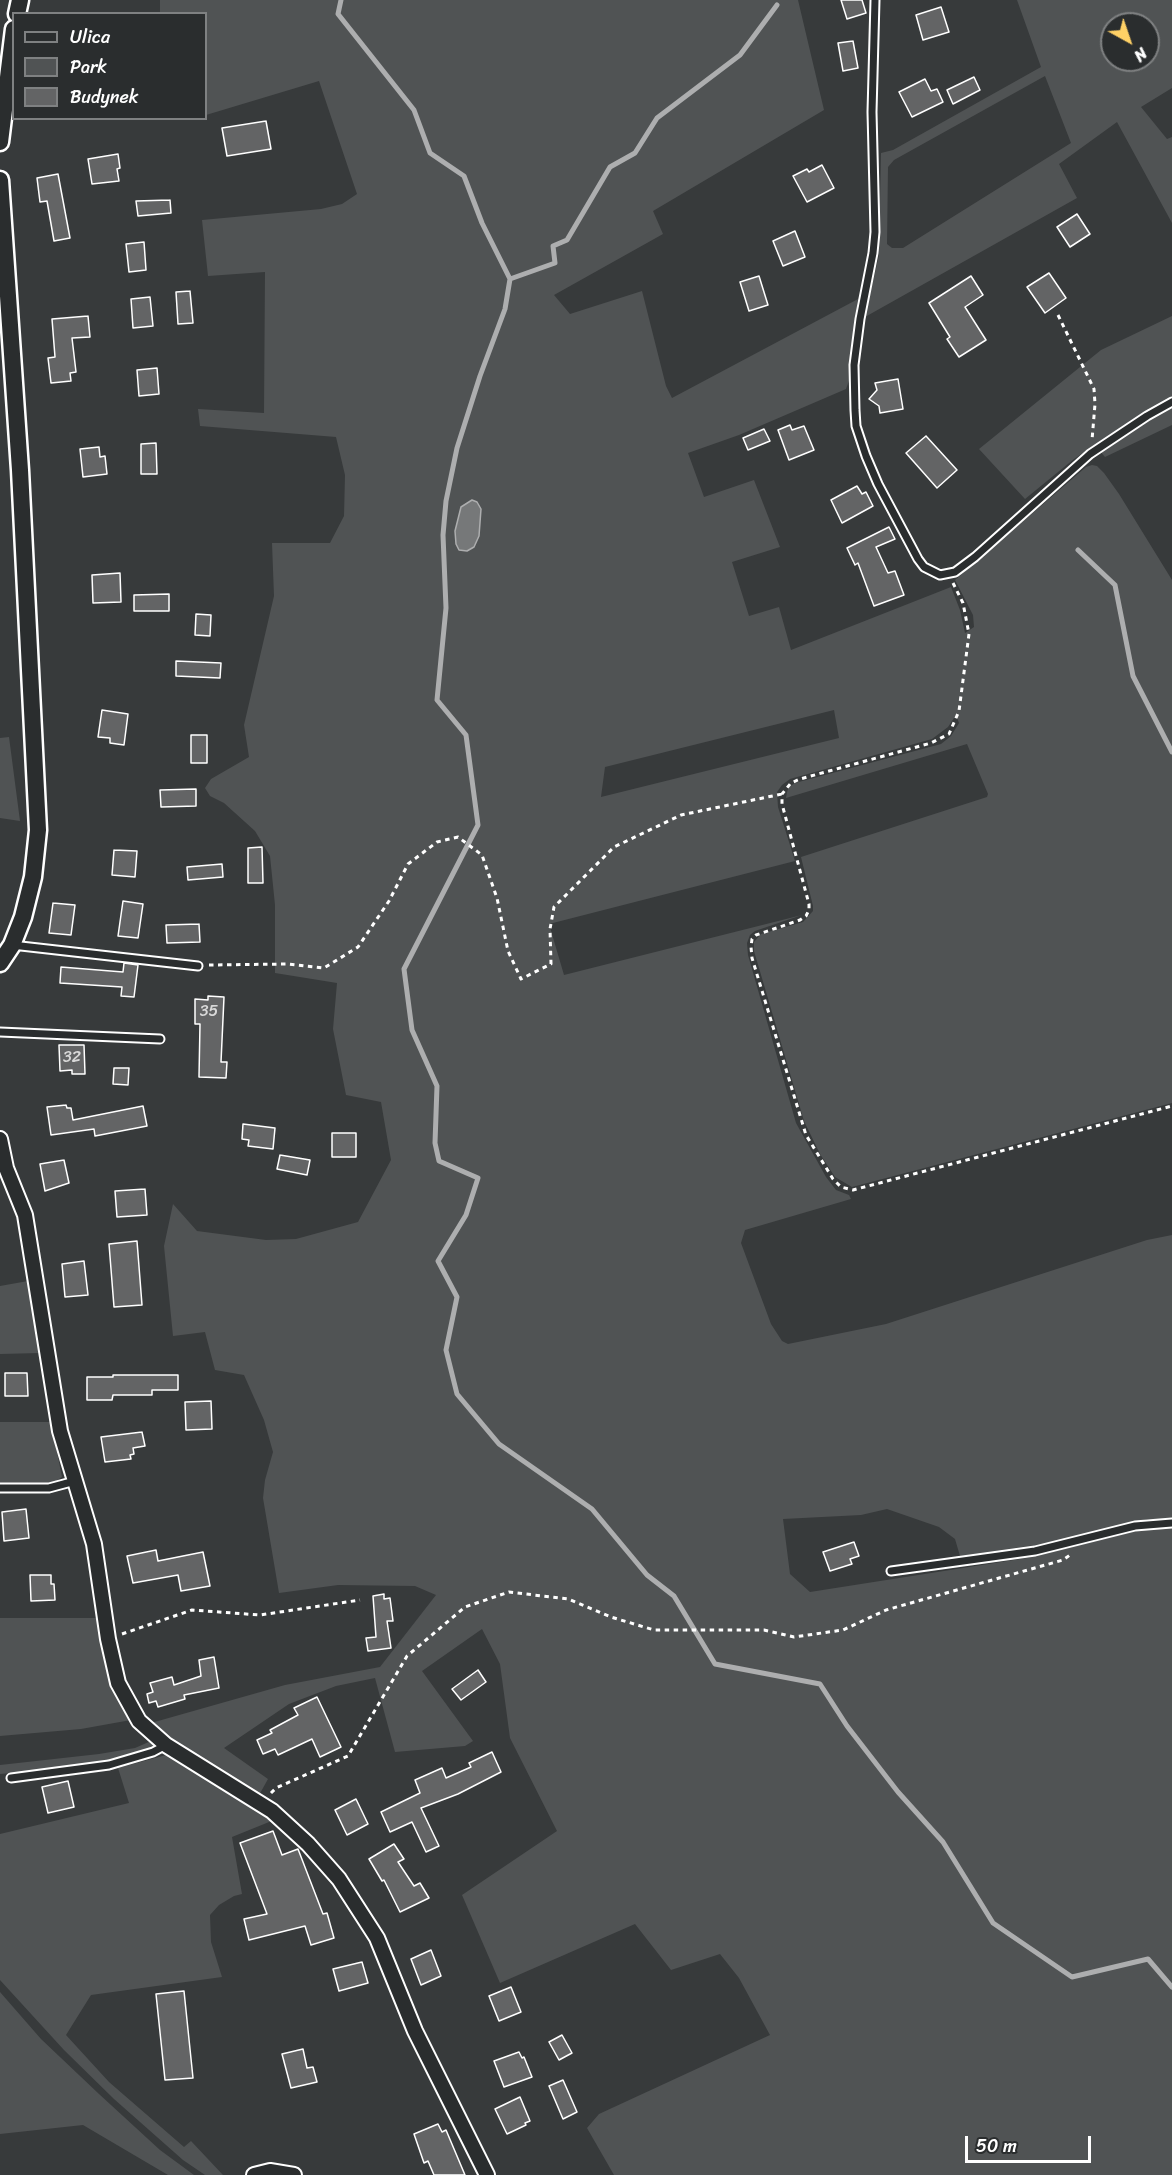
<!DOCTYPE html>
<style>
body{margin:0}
#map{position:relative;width:1172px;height:2175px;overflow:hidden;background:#373a3b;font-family:Sriracha,sans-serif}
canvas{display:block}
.legend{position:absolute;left:12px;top:12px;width:195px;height:108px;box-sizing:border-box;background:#2a2d2e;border:2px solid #7f8182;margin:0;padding:8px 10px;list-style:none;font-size:18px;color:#fff}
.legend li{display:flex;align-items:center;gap:12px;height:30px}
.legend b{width:30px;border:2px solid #7f8182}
.north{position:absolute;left:1100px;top:12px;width:60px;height:60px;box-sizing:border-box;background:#2a2d2e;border:2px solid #7f8182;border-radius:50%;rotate:140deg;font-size:16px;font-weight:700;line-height:24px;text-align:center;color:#fff}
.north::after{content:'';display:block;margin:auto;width:21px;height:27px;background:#ffd166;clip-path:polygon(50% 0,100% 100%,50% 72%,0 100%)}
.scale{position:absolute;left:965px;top:2136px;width:126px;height:27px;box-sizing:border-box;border:3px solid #fff;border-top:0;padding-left:8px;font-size:18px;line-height:21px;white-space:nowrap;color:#fff;-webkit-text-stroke:4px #2a2d2e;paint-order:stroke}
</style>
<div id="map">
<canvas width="1172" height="2175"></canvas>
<ul class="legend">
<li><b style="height:8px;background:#2a2d2e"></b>Ulica</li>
<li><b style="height:16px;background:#505354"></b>Park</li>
<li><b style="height:16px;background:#636465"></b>Budynek</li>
</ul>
<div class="north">N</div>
<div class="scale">50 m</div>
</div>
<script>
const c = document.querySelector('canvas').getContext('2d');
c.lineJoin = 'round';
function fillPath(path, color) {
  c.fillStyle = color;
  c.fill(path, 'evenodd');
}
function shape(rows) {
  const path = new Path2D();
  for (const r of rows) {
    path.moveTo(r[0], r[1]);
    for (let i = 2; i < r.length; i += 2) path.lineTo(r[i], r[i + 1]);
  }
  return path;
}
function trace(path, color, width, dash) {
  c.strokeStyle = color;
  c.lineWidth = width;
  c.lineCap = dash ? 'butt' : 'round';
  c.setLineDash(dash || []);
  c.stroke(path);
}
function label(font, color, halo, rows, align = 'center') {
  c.font = font + ' Sriracha,sans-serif';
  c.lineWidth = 4.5;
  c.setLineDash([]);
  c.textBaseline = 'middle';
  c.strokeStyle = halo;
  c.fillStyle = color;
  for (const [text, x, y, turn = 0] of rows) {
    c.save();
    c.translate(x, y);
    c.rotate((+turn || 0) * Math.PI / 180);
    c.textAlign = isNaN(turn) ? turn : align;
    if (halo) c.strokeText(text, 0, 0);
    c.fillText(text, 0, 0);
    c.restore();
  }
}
const green = shape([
 [160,0,798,0,824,110,653,211,663,234,554,295,570,314,642,291,666,386,672,398,858,299,851,351,851,375,846,389,739,435,688,453,704,497,754,480,780,547,732,562,749,616,779,607,791,650,951,587,960,610,965,633,974,627,973,615,955,580,1086,467,1092,465,1097,466,1104,473,1119,494,1172,580,1172,1103,852,1187,835,1177,820,1154,804,1121,754,951,754,942,761,934,803,922,813,911,813,906,801,857,987,797,988,794,967,744,786,798,787,792,789,787,795,783,941,744,951,736,959,723,956,715,948,727,932,739,790,779,782,785,777,792,778,807,795,861,549,924,564,975,802,915,755,931,750,935,747,943,748,955,796,1123,826,1177,836,1190,849,1195,851,1199,745,1230,741,1243,771,1324,782,1341,788,1344,886,1324,1147,1240,1172,1235,1172,1520,1147,1519,1056,1542,960,1556,955,1539,939,1527,887,1509,861,1515,783,1519,790,1574,810,1592,1033,1557,1172,1522,1172,2175,614,2175,587,2128,599,2114,770,2035,739,1978,720,1954,671,1970,635,1924,500,1983,462,1895,557,1831,510,1738,500,1664,482,1629,422,1671,473,1741,465,1746,395,1752,375,1678,336,1686,289,1704,224,1748,268,1779,258,1797,173,1743,151,1723,285,1685,380,1667,436,1595,415,1586,338,1585,279,1593,263,1498,265,1480,273,1452,264,1420,244,1375,215,1370,205,1332,173,1336,164,1246,173,1204,197,1231,266,1240,296,1239,358,1222,391,1160,381,1102,346,1095,333,1029,337,983,275,973,275,905,270,856,255,831,224,803,210,796,205,788,211,779,249,757,244,725,274,596,272,543,330,543,344,516,345,475,336,437,200,426,198,409,264,413,265,272,208,276,202,220,321,209,342,204,357,194,319,81,206,115,206,14,160,13],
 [834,710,839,738,601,797,605,767],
 [1017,0,1172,0,1172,88,1141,107,1167,139,1172,137,1172,223,1117,122,1059,164,1077,198,865,317,879,255,881,153,893,150,1041,67],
 [1112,24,1148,24,1148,60,1112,60],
 [1045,76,1071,143,903,248,892,248,887,244,888,167,894,160],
 [1172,316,1172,425,1105,457,1095,445,1074,459,1025,499,979,449,1101,350],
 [9,737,20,821,0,818,0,738],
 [28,1281,40,1353,0,1354,0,1286],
 [0,1422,51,1422,62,1477,50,1485,0,1485],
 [0,1618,100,1618,114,1687,122,1707,131,1720,81,1729,0,1736],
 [151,1741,155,1745,143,1752,117,1759,69,1768,0,1774,0,1765,99,1754,135,1748],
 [170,1754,274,1820,232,1837,242,1894,234,1896,219,1905,210,1915,211,1942,222,1977,91,1995,66,2035,109,2082,184,2147,191,2141,223,2175,205,2175,183,2160,114,2099,64,2050,0,1980,0,1834,129,1803,118,1768],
 [0,1992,41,2039,99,2094,160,2150,194,2175,168,2175,83,2125,0,2134]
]);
const water = shape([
 [472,500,477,502,481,509,479,536,474,547,467,551,459,550,456,544,455,531,461,507,472,500]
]);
const stream = shape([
 [341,0,338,14,414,110,430,153,464,176,482,223,510,279,505,309,480,376,457,448,446,501,443,535,446,608,437,700,466,735,478,825,404,969,412,1030,437,1086,435,1143,439,1161,478,1178,466,1215,438,1261,457,1297,446,1350,457,1394,499,1444,592,1509,647,1575,674,1596,715,1664,820,1684,847,1726,898,1792,943,1842,993,1923,1072,1977,1148,1959,1172,1987],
 [510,279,555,263,553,246,567,240,610,167,635,153,657,118,740,55,777,5],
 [1078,550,1115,585,1133,676,1172,752]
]);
const building = shape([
 [841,0,862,0,866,13,847,19,841,0],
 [941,7,949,32,923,40,916,15,941,7],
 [853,41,858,68,843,71,838,43,853,41],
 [974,77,980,90,953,104,947,90,974,77],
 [925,79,931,91,937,89,943,102,912,117,899,92,925,79],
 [266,121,271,149,227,156,222,128,266,121],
 [118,154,120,168,117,169,119,181,92,184,88,159,118,154],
 [822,165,834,188,807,202,793,176,807,169,809,172,822,165],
 [58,174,70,238,54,241,47,201,40,202,37,178,58,174],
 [170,200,171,213,138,216,136,201,170,200],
 [1077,214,1090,234,1070,247,1057,227,1077,214],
 [795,231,805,257,783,266,773,241,795,231],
 [144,242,146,270,129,272,126,244,144,242],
 [1049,273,1066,298,1045,313,1027,287,1049,273],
 [759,276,768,305,749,311,740,282,759,276],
 [971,276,983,295,965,307,986,340,959,357,947,339,950,337,929,303,971,276],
 [190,291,193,323,178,324,176,292,190,291],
 [150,297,153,326,133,328,131,299,150,297],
 [88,316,90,337,72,338,76,372,70,373,71,381,51,383,48,358,55,357,52,319,88,316],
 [157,368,159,394,139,396,137,370,157,368],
 [898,379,903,409,880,413,879,406,869,399,877,390,875,383,898,379],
 [790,425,792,430,804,426,814,450,789,460,778,430,790,425],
 [764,429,770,441,748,450,743,438,764,429],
 [926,436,957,470,937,488,906,453,926,436],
 [156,443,157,474,141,474,141,444,156,443],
 [99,447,100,457,105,456,107,474,83,477,80,449,99,447],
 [857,486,862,494,866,492,873,506,842,523,831,500,857,486],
 [889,527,895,539,876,547,888,573,895,571,904,595,874,606,858,563,855,565,847,548,889,527],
 [120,573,121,602,93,603,92,575,120,573],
 [169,594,169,611,134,611,134,595,169,594],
 [196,614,211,615,210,636,195,635,196,614],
 [176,661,221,663,220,678,176,676,176,661],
 [102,710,128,714,124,745,110,743,110,738,98,737,102,710],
 [191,735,207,735,207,763,191,763,191,735],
 [196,789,196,806,161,807,160,790,196,789],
 [262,847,263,883,248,883,248,848,262,847],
 [114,850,137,851,135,877,112,875,114,850],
 [222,864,223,877,188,880,187,867,222,864],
 [123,901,143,904,138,938,118,936,123,901],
 [53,903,75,905,71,935,49,933,53,903],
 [199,924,200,942,167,943,166,925,199,924],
 [124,963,138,965,134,997,121,996,122,987,60,983,61,967,123,972,124,963],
 [208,996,224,997,221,1062,227,1062,226,1078,199,1077,200,1024,195,1024,195,999,208,1000,208,996],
 [59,1045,84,1045,85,1074,72,1074,72,1070,60,1071,59,1045],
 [114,1068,129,1068,128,1085,113,1084,114,1068],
 [66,1105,67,1108,71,1108,73,1120,143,1106,147,1126,95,1136,94,1129,51,1135,47,1107,66,1105],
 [243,1124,275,1128,273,1149,248,1146,249,1140,242,1139,243,1124],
 [332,1133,356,1133,356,1157,332,1157,332,1133],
 [280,1155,310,1160,307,1175,277,1169,280,1155],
 [64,1160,69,1183,45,1191,40,1164,64,1160],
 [145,1189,147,1215,117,1217,115,1191,145,1189],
 [137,1241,142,1305,114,1307,109,1244,137,1241],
 [84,1261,88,1295,65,1297,62,1264,84,1261],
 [5,1373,27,1373,28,1396,5,1396,5,1373],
 [113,1375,178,1375,178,1390,152,1390,152,1395,113,1395,112,1400,87,1400,87,1377,113,1377,113,1375],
 [211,1401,212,1429,186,1430,185,1402,211,1401],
 [142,1432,145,1446,133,1448,134,1454,130,1455,131,1459,105,1462,101,1437,142,1432],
 [26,1509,29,1538,4,1541,2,1512,26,1509],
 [854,1542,859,1556,850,1559,852,1564,830,1571,823,1552,854,1542],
 [156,1550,158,1561,203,1552,210,1586,181,1591,178,1575,133,1583,127,1556,156,1550],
 [30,1575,51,1575,51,1584,54,1584,55,1600,31,1601,30,1575],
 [384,1594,384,1599,390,1598,393,1621,387,1621,391,1648,368,1651,366,1638,376,1637,373,1596,384,1594],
 [214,1657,219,1688,184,1695,185,1699,158,1707,156,1701,149,1703,147,1694,153,1692,150,1683,172,1677,174,1685,201,1676,199,1660,214,1657],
 [478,1670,486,1682,461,1700,452,1689,478,1670],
 [317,1697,341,1747,320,1757,312,1739,278,1755,275,1749,263,1754,257,1740,272,1733,270,1730,298,1715,294,1708,317,1697],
 [492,1752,501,1772,458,1794,421,1808,439,1846,426,1852,412,1822,390,1832,381,1812,420,1793,415,1780,442,1768,446,1778,471,1767,469,1763,492,1752],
 [68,1781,74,1807,48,1813,42,1787,68,1781],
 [356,1799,368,1824,347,1835,335,1810,356,1799],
 [273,1831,282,1855,298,1849,323,1914,327,1913,334,1938,311,1945,305,1926,249,1940,244,1919,267,1914,240,1843,273,1831],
 [394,1844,404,1859,398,1862,414,1886,420,1883,429,1898,400,1912,384,1880,382,1881,369,1859,394,1844],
 [431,1950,441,1976,421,1985,411,1959,431,1950],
 [362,1962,368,1983,339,1991,333,1969,362,1962],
 [511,1987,521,2012,499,2021,489,1996,511,1987],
 [184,1991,193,2078,165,2080,156,1994,184,1991],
 [562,2035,572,2053,559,2060,549,2042,562,2035],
 [303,2049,307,2068,313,2067,317,2082,291,2088,282,2054,303,2049],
 [519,2052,522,2058,524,2057,532,2077,504,2087,494,2061,519,2052],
 [563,2080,577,2112,563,2119,549,2086,563,2080],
 [520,2097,530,2121,525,2123,526,2125,507,2134,495,2109,520,2097],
 [438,2124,442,2132,446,2130,465,2175,434,2175,428,2161,424,2163,414,2134,438,2124]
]);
const path = shape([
 [1058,315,1094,389,1095,404,1092,440],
 [953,583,963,603,969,634,959,711,949,734,931,743,800,779,791,783,782,794,782,804,809,904,809,910,806,916,800,920,756,935,752,939,751,947,752,958,806,1135,833,1179,841,1187,853,1190,1172,1106],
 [209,965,288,964,324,968,358,947,389,901,408,864,437,842,458,837,482,855,497,898,508,951,521,979,551,964,550,929,554,907,614,847,681,815,782,794],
 [122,1634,192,1610,260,1615,360,1600],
 [271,1793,276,1788,348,1756,407,1656,465,1607,509,1592,568,1599,611,1617,654,1630,764,1630,794,1637,843,1630,886,1610,1063,1560,1070,1555]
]);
const service = shape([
 [875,0,872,112,875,232,873,253,860,319,854,365,855,410,856,426,866,456,878,484,918,559,924,567,940,575,955,572,975,557,1090,454,1147,416,1172,402],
 [12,945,198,966],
 [0,1032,160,1039],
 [0,1488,49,1488,75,1481],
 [891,1571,1035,1551,1135,1526,1172,1523],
 [11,1778,109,1765,153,1752,166,1745]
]);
const minor = shape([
 [0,1139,6,1168,25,1215,60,1431,94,1544,108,1639,118,1683,139,1721,166,1745,272,1811,308,1844,339,1879,377,1938,415,2031,487,2175],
 [254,2175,270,2171,294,2175]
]);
const tertiary = shape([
 [17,14,20,0],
 [0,142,14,29],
 [0,180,20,470,38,830,33,877,23,917,12,945,0,963]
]);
const numberNames = [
 ["35",209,1012],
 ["32",72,1058]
];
fillPath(green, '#505354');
fillPath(water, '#767879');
trace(water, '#adaeaf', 1.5);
trace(stream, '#adaeaf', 5);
fillPath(building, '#636465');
trace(building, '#fff', 1.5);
trace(service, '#fff', 11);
trace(minor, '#fff', 18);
trace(tertiary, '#fff', 21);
trace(path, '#fff', 3, [4.5, 4.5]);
trace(service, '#2a2d2e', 7);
trace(minor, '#2a2d2e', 14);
trace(tertiary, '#2a2d2e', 16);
label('16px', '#d8d8d8', null, numberNames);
</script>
